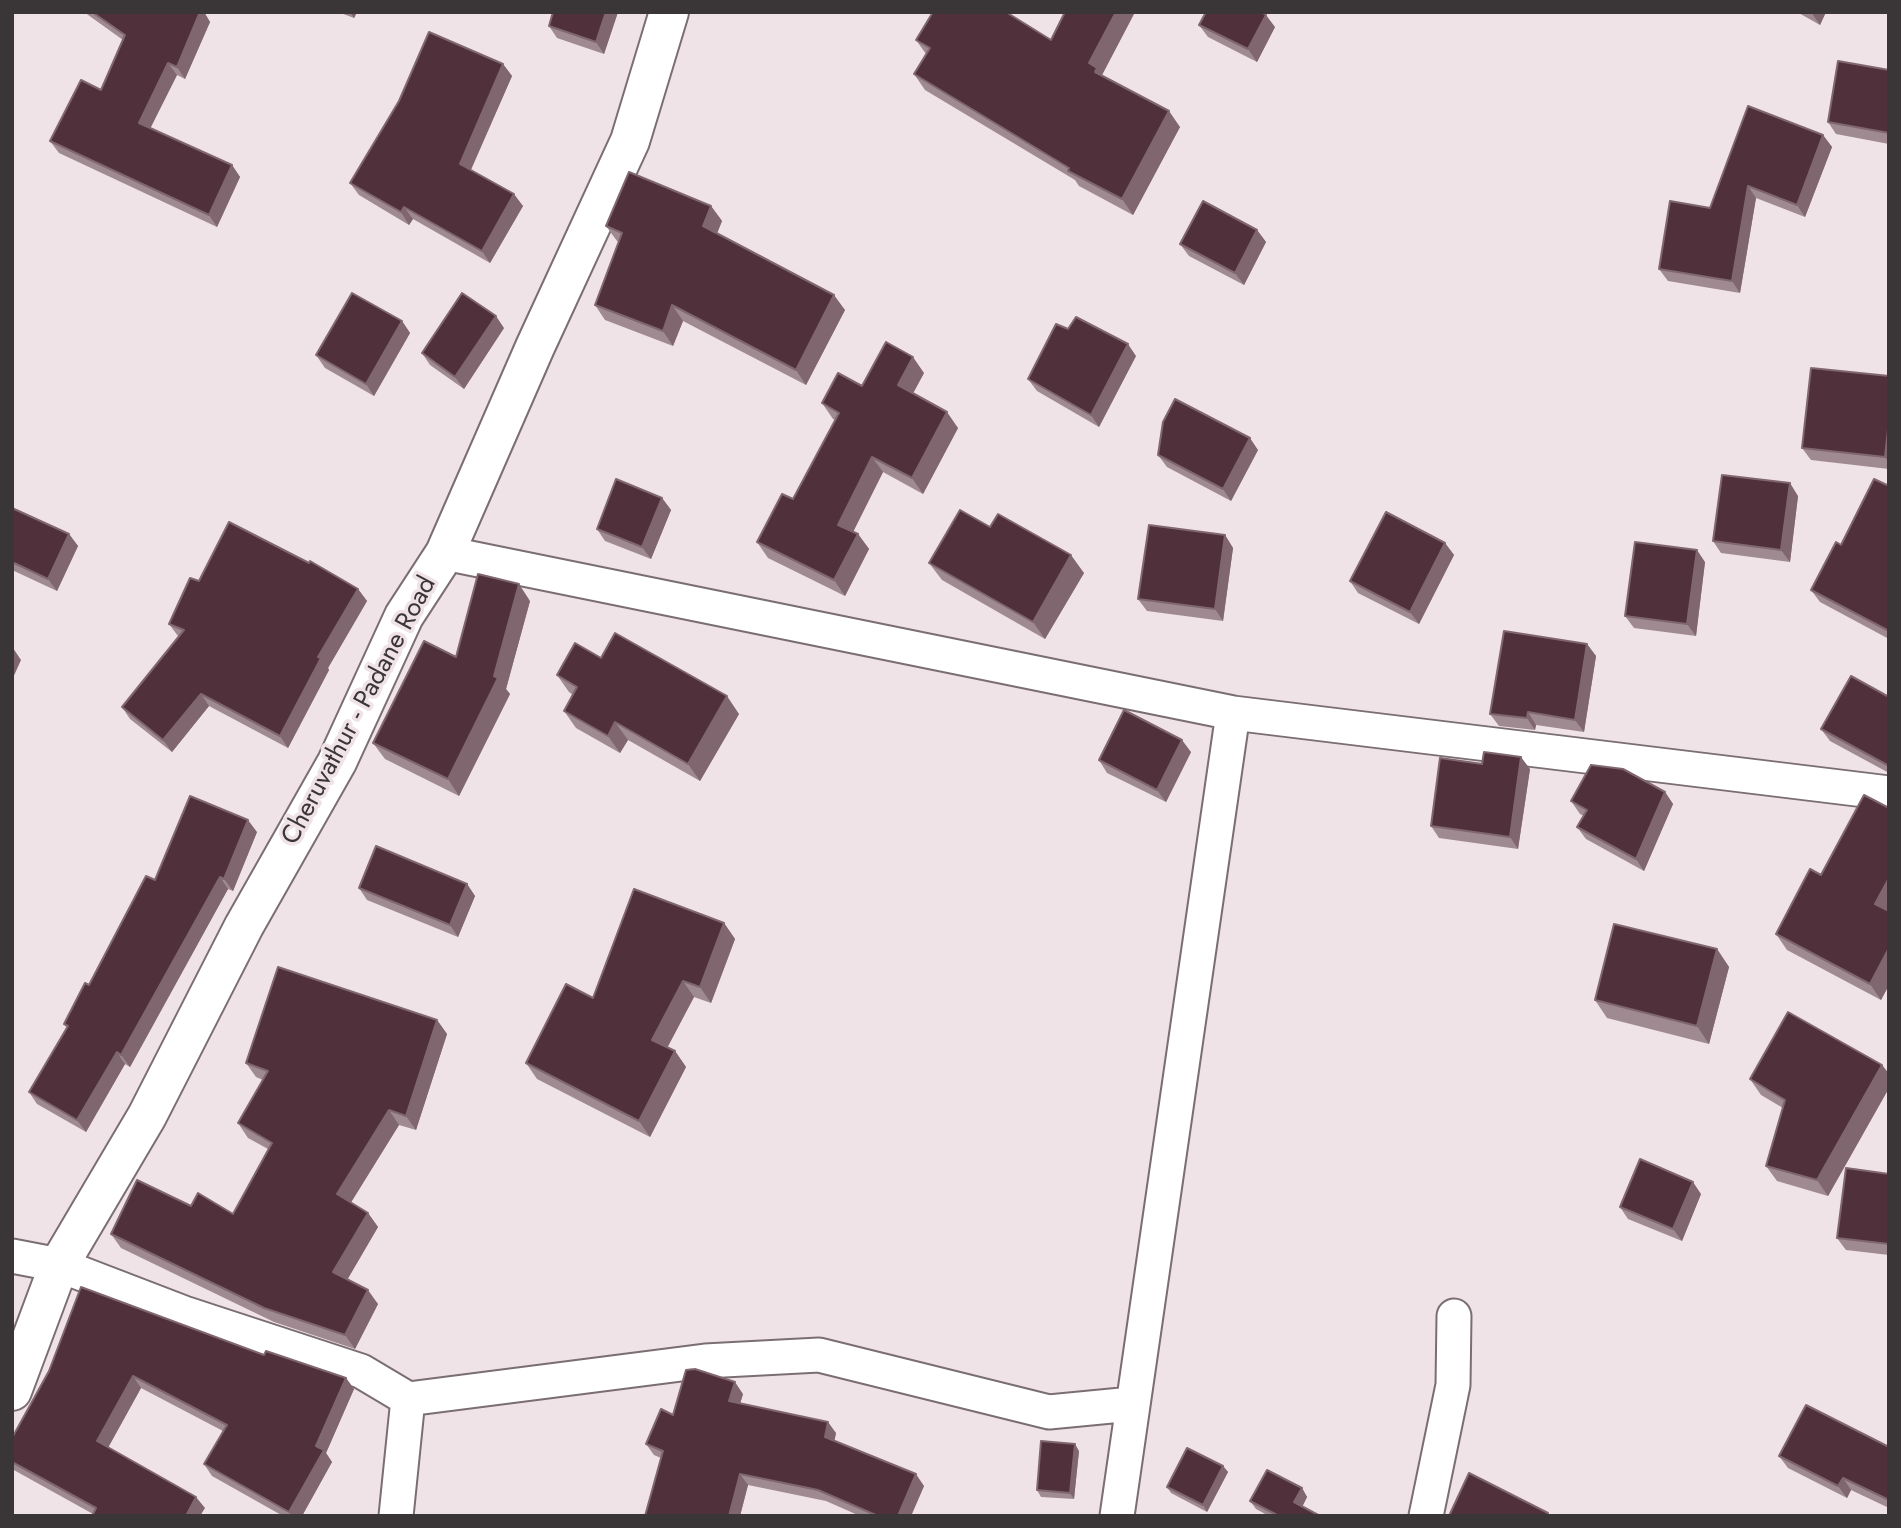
<!DOCTYPE html>
<style>
body{margin:0}
#map{position:relative;width:1901px;height:1528px;overflow:hidden;background:#f0e3e7;font-family:Jost,sans-serif}
canvas{display:block}
.frame{position:absolute;inset:0;border:14px solid #3a3537;pointer-events:none}
</style>
<div id="map">
<canvas width="1901" height="1528"></canvas>
<div class="frame"></div>
</div>
<script>
const c = document.querySelector('canvas').getContext('2d');
c.lineJoin = 'round';
function shape(rows) {
  const path = new Path2D();
  for (const r of rows) {
    path.moveTo(r[0], r[1]);
    for (let i = 2; i < r.length; i += 2) path.lineTo(r[i], r[i + 1]);
  }
  return path;
}
function trace(path, color, width, dash) {
  c.strokeStyle = color;
  c.lineWidth = width;
  c.lineCap = dash ? 'butt' : 'round';
  c.setLineDash(dash || []);
  c.stroke(path);
}
function fillPath(path, color) {
  c.fillStyle = color;
  c.fill(path, 'evenodd');
}
function label(font, color, halo, rows, align = 'center') {
  c.font = font + ' Jost,sans-serif';
  c.lineWidth = 7;
  c.setLineDash([]);
  c.textBaseline = 'middle';
  c.strokeStyle = halo;
  c.fillStyle = color;
  for (const [text, x, y, turn = 0] of rows) {
    c.save();
    c.translate(x, y);
    c.rotate((+turn || 0) * Math.PI / 180);
    c.textAlign = isNaN(turn) ? turn : align;
    if (halo) c.strokeText(text, 0, 0);
    c.fillText(text, 0, 0);
    c.restore();
  }
}
const minor = shape([
 [445,553,1233,713,1889,793],
 [12,1256,59,1265,184,1313,361,1371,408,1399,396,1516],
 [408,1399,705,1361,819,1355,1049,1412,1132,1404],
 [1117,1516,1233,713],
 [1426,1516,1453,1385,1454,1316]
]);
const secondary = shape([
 [12,1391,59,1265,147,1116,244,926,337,762,404,616,445,553,535,347,630,141,669,12]
]);
const wall = shape([
 [84,12,204,12,210,22,185,79,177,75,150,128,232,165,240,177,217,227,59,153,50,141,101,90,123,40],
 [338,12,357,12,354,18],
 [618,12,604,54,557,38,549,26],
 [1065,12,1135,12,1102,75,1104,77,1180,127,1133,215,1079,186,1075,180,925,90,914,74,926,54,916,40,1051,40],
 [1797,12,1826,12,1820,25],
 [1199,25,1275,27,1257,62,1208,37],
 [503,64,512,76,471,170,523,206,490,263,413,219,409,225,359,195,350,183],
 [1889,70,1889,144,1836,134,1828,122],
 [1823,135,1832,147,1805,217,1756,198,1740,293,1668,281,1659,269,1710,208],
 [711,206,722,221,717,233,845,310,806,385,683,321,673,346,605,320,595,305,619,242,617,241,606,226],
 [1257,230,1266,242,1244,285,1189,256,1180,244],
 [402,321,410,333,374,396,325,368,316,355],
 [504,328,464,389,430,365,422,353],
 [1136,356,1099,427,1037,391,1028,379],
 [924,373,913,393,958,428,923,494,883,472,853,532,858,534,869,549,845,596,768,558,757,542,793,499,835,420,833,419,822,403,862,386],
 [1889,376,1889,469,1811,460,1802,448],
 [1258,450,1231,501,1167,467,1158,455],
 [1889,486,1889,639,1820,602,1811,590,1841,545],
 [1798,496,1790,562,1721,553,1713,541],
 [662,498,671,510,651,559,605,541,597,529],
 [12,508,69,534,78,546,57,591,12,570],
 [990,527,1084,573,1045,639,942,580,929,563],
 [1225,535,1233,548,1223,621,1147,611,1138,599],
 [1445,543,1454,555,1419,624,1358,593,1350,581],
 [1705,562,1696,636,1634,628,1625,616],
 [199,581,358,589,367,601,328,668,329,670,288,748,209,706,172,752,130,719,122,707,179,636,178,636,169,624],
 [530,601,506,689,510,694,459,796,385,759,373,743,456,657],
 [1587,644,1596,656,1584,732,1536,725,1535,730,1499,726,1490,714],
 [601,658,739,714,700,781,628,740,620,753,576,728,564,711,573,695,569,692,557,675],
 [1889,697,1889,773,1830,741,1821,729],
 [1191,752,1166,802,1107,773,1099,760],
 [1530,769,1518,849,1439,838,1431,826],
 [1665,792,1673,804,1644,871,1586,839,1577,827,1584,816,1580,814,1571,801],
 [1889,808,1889,985,1881,1000,1787,950,1776,934,1821,875],
 [257,832,233,891,228,889,130,1067,125,1064,86,1132,37,1104,29,1092,67,1028,64,1024,155,880],
 [467,884,475,896,458,937,367,900,359,888],
 [724,923,735,939,711,1003,694,997,667,1047,675,1051,686,1067,650,1137,537,1079,526,1063,593,998],
 [1717,949,1729,967,1709,1044,1607,1018,1595,1000],
 [437,1020,447,1034,416,1130,399,1125,351,1202,368,1213,378,1227,347,1280,378,1304,355,1349,274,1322,121,1248,111,1234,191,1206,233,1214,268,1149,248,1138,238,1123,263,1080,256,1077,246,1063],
 [1882,1065,1889,1074,1889,1088,1828,1196,1777,1181,1766,1166,1783,1108,1761,1095,1750,1079],
 [1889,1174,1889,1255,1846,1250,1837,1238],
 [1701,1194,1682,1241,1628,1219,1620,1207],
 [264,1355,346,1378,354,1389,326,1453,332,1462,302,1516,283,1516,212,1476,204,1464,223,1431,141,1388,108,1448,205,1508,93,1514,12,1469,12,1438,49,1371],
 [743,1394,740,1404,836,1433,834,1441,924,1486,911,1516,860,1516,826,1501,748,1485,740,1516,645,1516,661,1458,654,1455,646,1444,673,1415],
 [1889,1447,1889,1508,1851,1490,1847,1498,1788,1468,1779,1456],
 [1079,1451,1074,1499,1041,1497,1037,1490],
 [1223,1466,1228,1472,1207,1512,1171,1493,1167,1487],
 [1302,1488,1307,1497,1302,1507,1320,1516,1269,1516,1256,1509,1250,1501]
]);
const shadedWall = shape([
 [200,12,204,12,210,22,185,79,177,67],
 [350,12,357,12,354,18],
 [606,12,618,12,604,54,596,42],
 [1116,12,1135,12,1102,75,1108,84,1095,72,1089,63],
 [1811,12,1826,12,1820,25],
 [1266,15,1275,27,1257,62,1248,49],
 [168,63,177,75,147,135,139,123],
 [503,64,512,76,468,176,460,164],
 [1169,111,1180,127,1133,215,1122,199],
 [1823,135,1832,147,1805,217,1797,205],
 [232,165,240,177,217,227,209,215],
 [1748,186,1756,198,1740,293,1732,281],
 [514,194,523,206,490,263,482,251],
 [711,206,722,221,714,241,703,226],
 [404,207,413,219,409,225,401,212],
 [1257,230,1266,242,1244,285,1235,273],
 [834,295,845,310,806,385,796,370],
 [672,305,683,321,673,346,663,331],
 [496,316,504,328,464,389,455,377],
 [402,321,410,333,374,396,366,384],
 [1128,344,1136,356,1099,427,1091,415],
 [913,357,924,373,909,401,898,385],
 [947,412,958,428,923,494,912,478],
 [1889,420,1889,463,1885,457],
 [1250,438,1258,450,1231,501,1223,489],
 [872,457,883,472,849,540,838,525],
 [1790,483,1798,496,1790,562,1781,550],
 [662,498,671,510,651,559,642,547],
 [69,534,78,546,57,591,48,579],
 [858,534,869,549,845,596,834,580],
 [1225,535,1233,548,1223,621,1215,609],
 [1445,543,1454,555,1419,624,1410,612],
 [1697,550,1705,562,1696,636,1687,624],
 [1071,555,1084,573,1045,639,1033,622],
 [519,584,530,601,506,689,510,694,459,796,448,779,494,676],
 [358,589,367,601,328,668,329,670,288,748,280,736,318,657],
 [1587,644,1596,656,1584,732,1575,720],
 [13,648,21,660,12,680,12,650],
 [201,694,209,706,172,752,163,740],
 [727,696,739,714,700,781,688,764],
 [1528,712,1536,725,1535,730,1527,718],
 [615,722,628,740,620,753,608,736],
 [1182,740,1191,752,1166,802,1157,790],
 [1521,757,1530,769,1518,849,1510,837],
 [1665,792,1673,804,1644,871,1636,859],
 [248,820,257,832,233,891,224,879],
 [220,877,228,889,130,1067,121,1055],
 [1889,878,1889,914,1875,904],
 [467,884,475,896,458,937,450,925],
 [724,923,735,939,711,1003,700,987],
 [1889,948,1889,985,1881,1000,1870,984],
 [1717,949,1729,967,1709,1044,1697,1026],
 [683,981,694,997,663,1056,652,1040],
 [437,1020,447,1034,416,1130,406,1116],
 [675,1051,686,1067,650,1137,639,1121],
 [117,1052,125,1064,86,1132,77,1120],
 [1882,1065,1889,1074,1889,1088,1828,1196,1817,1180],
 [389,1110,399,1125,347,1209,337,1194],
 [1693,1182,1701,1194,1682,1241,1673,1229],
 [368,1213,378,1227,343,1287,333,1272],
 [368,1290,378,1304,355,1349,345,1335],
 [133,1376,141,1388,105,1453,97,1441],
 [346,1378,354,1389,326,1453,332,1462,302,1516,291,1516,289,1512],
 [735,1382,743,1394,737,1413,729,1401],
 [828,1422,836,1433,833,1448,825,1437],
 [1075,1444,1079,1451,1074,1499,1070,1493],
 [1223,1466,1228,1472,1207,1512,1203,1505],
 [740,1474,748,1485,740,1516,729,1516],
 [916,1474,924,1486,911,1516,898,1516],
 [1843,1478,1851,1490,1847,1498,1838,1486],
 [1302,1488,1307,1497,1300,1511,1294,1502],
 [196,1497,205,1508,200,1516,186,1516]
]);
const building = shape([
 [92,12,200,12,177,67,168,63,139,123,232,165,209,215,50,141,81,80,101,90,125,35,92,12],
 [553,12,606,12,596,42,549,26,553,12],
 [933,12,1006,12,1051,40,1065,12,1116,12,1089,63,1097,68,1095,72,1169,111,1122,199,1068,171,1069,168,914,74,930,48,916,40,933,12],
 [1206,12,1261,12,1266,15,1248,49,1199,25,1206,12],
 [429,32,503,64,460,164,514,194,482,251,404,207,401,212,350,183,399,101,429,32],
 [1838,61,1889,70,1889,133,1828,122,1838,61],
 [1748,106,1823,135,1797,205,1748,186,1732,281,1659,269,1670,201,1710,208,1748,106],
 [629,172,711,206,703,226,834,295,796,370,672,305,663,331,595,305,622,233,606,226,629,172],
 [1203,201,1257,230,1235,273,1180,244,1203,201],
 [352,293,402,321,366,384,316,355,352,293],
 [462,293,496,316,455,377,422,353,462,293],
 [1076,317,1128,344,1091,415,1028,379,1056,324,1068,329,1076,317],
 [886,342,913,357,898,385,947,412,912,478,872,457,838,525,858,534,834,580,757,542,782,494,793,499,839,413,822,403,838,373,862,386,886,342],
 [1811,368,1889,376,1889,420,1885,457,1802,448,1811,368],
 [1175,399,1250,438,1223,489,1158,455,1163,422,1175,399],
 [1722,475,1790,483,1781,550,1713,541,1722,475],
 [616,479,662,498,642,547,597,529,616,479],
 [1874,479,1889,486,1889,631,1811,590,1836,542,1841,545,1874,479],
 [12,508,69,534,48,579,12,562,12,508],
 [960,510,990,527,998,514,1071,555,1033,622,929,563,960,510],
 [1386,512,1445,543,1410,612,1350,581,1386,512],
 [229,522,309,563,310,561,358,589,318,657,321,658,280,736,201,694,163,740,122,707,184,630,169,624,190,578,199,581,229,522],
 [1149,525,1225,535,1215,609,1138,599,1149,525],
 [1635,542,1697,550,1687,624,1625,616,1635,542],
 [478,574,519,584,494,676,498,678,448,779,373,743,424,641,456,657,478,574],
 [1504,631,1587,644,1575,720,1528,712,1527,718,1490,714,1504,631],
 [615,633,727,696,688,764,615,722,608,736,564,711,577,687,557,675,575,643,601,658,615,633],
 [1851,676,1889,697,1889,766,1821,729,1851,676],
 [1124,710,1182,740,1157,790,1099,760,1124,710],
 [1484,752,1521,757,1510,837,1431,826,1440,758,1482,764,1484,752],
 [1591,765,1623,769,1665,792,1636,859,1577,827,1587,810,1571,801,1591,765],
 [1864,795,1889,808,1889,878,1875,904,1889,911,1889,948,1870,984,1776,934,1810,869,1821,875,1864,795],
 [190,796,248,820,224,879,220,877,121,1055,117,1052,77,1120,29,1092,68,1026,64,1024,85,983,89,985,146,876,155,880,190,796],
 [376,846,467,884,450,925,359,888,376,846],
 [634,889,724,923,700,987,683,981,652,1040,675,1051,639,1121,526,1063,566,984,593,998,634,889],
 [1614,924,1717,949,1697,1026,1595,1000,1614,924],
 [278,967,437,1020,406,1116,389,1110,337,1194,368,1213,333,1272,368,1290,345,1335,264,1308,111,1234,137,1180,191,1206,198,1193,233,1214,272,1143,238,1123,268,1071,246,1063,278,967],
 [1788,1012,1882,1065,1817,1180,1766,1166,1785,1100,1750,1079,1788,1012],
 [1640,1159,1693,1182,1673,1229,1620,1207,1640,1159],
 [1846,1168,1889,1174,1889,1244,1837,1238,1846,1168],
 [81,1287,264,1355,266,1351,346,1378,316,1446,324,1450,289,1512,204,1464,227,1425,133,1376,97,1441,196,1497,186,1516,92,1516,96,1508,12,1462,12,1438,49,1371,81,1287],
 [695,1369,735,1382,729,1401,828,1422,825,1437,916,1474,898,1516,878,1516,818,1490,740,1474,729,1516,645,1516,663,1451,646,1444,661,1409,673,1415,686,1370,695,1369],
 [1806,1405,1889,1447,1889,1500,1843,1478,1838,1486,1779,1456,1806,1405],
 [1041,1441,1075,1444,1070,1493,1037,1490,1041,1441],
 [1187,1448,1223,1466,1203,1505,1167,1487,1187,1448],
 [1267,1470,1302,1488,1294,1502,1320,1516,1279,1516,1250,1501,1267,1470],
 [1469,1473,1548,1513,1547,1516,1449,1516,1469,1473]
]);
const streetNames = [
 ["Cheruvathur - Padane Road",360,711,-62]
];
trace(minor, '#7a6e72', 37);
trace(secondary, '#7a6e72', 42);
trace(minor, '#fff', 33);
trace(secondary, '#fff', 38);
fillPath(wall, '#a08a91');
fillPath(shadedWall, '#7f666f');
fillPath(building, '#4f303b');
trace(building, '#7f666f', 2);
label('26px', '#3a3537', '#f0e3e7', streetNames);
</script>
